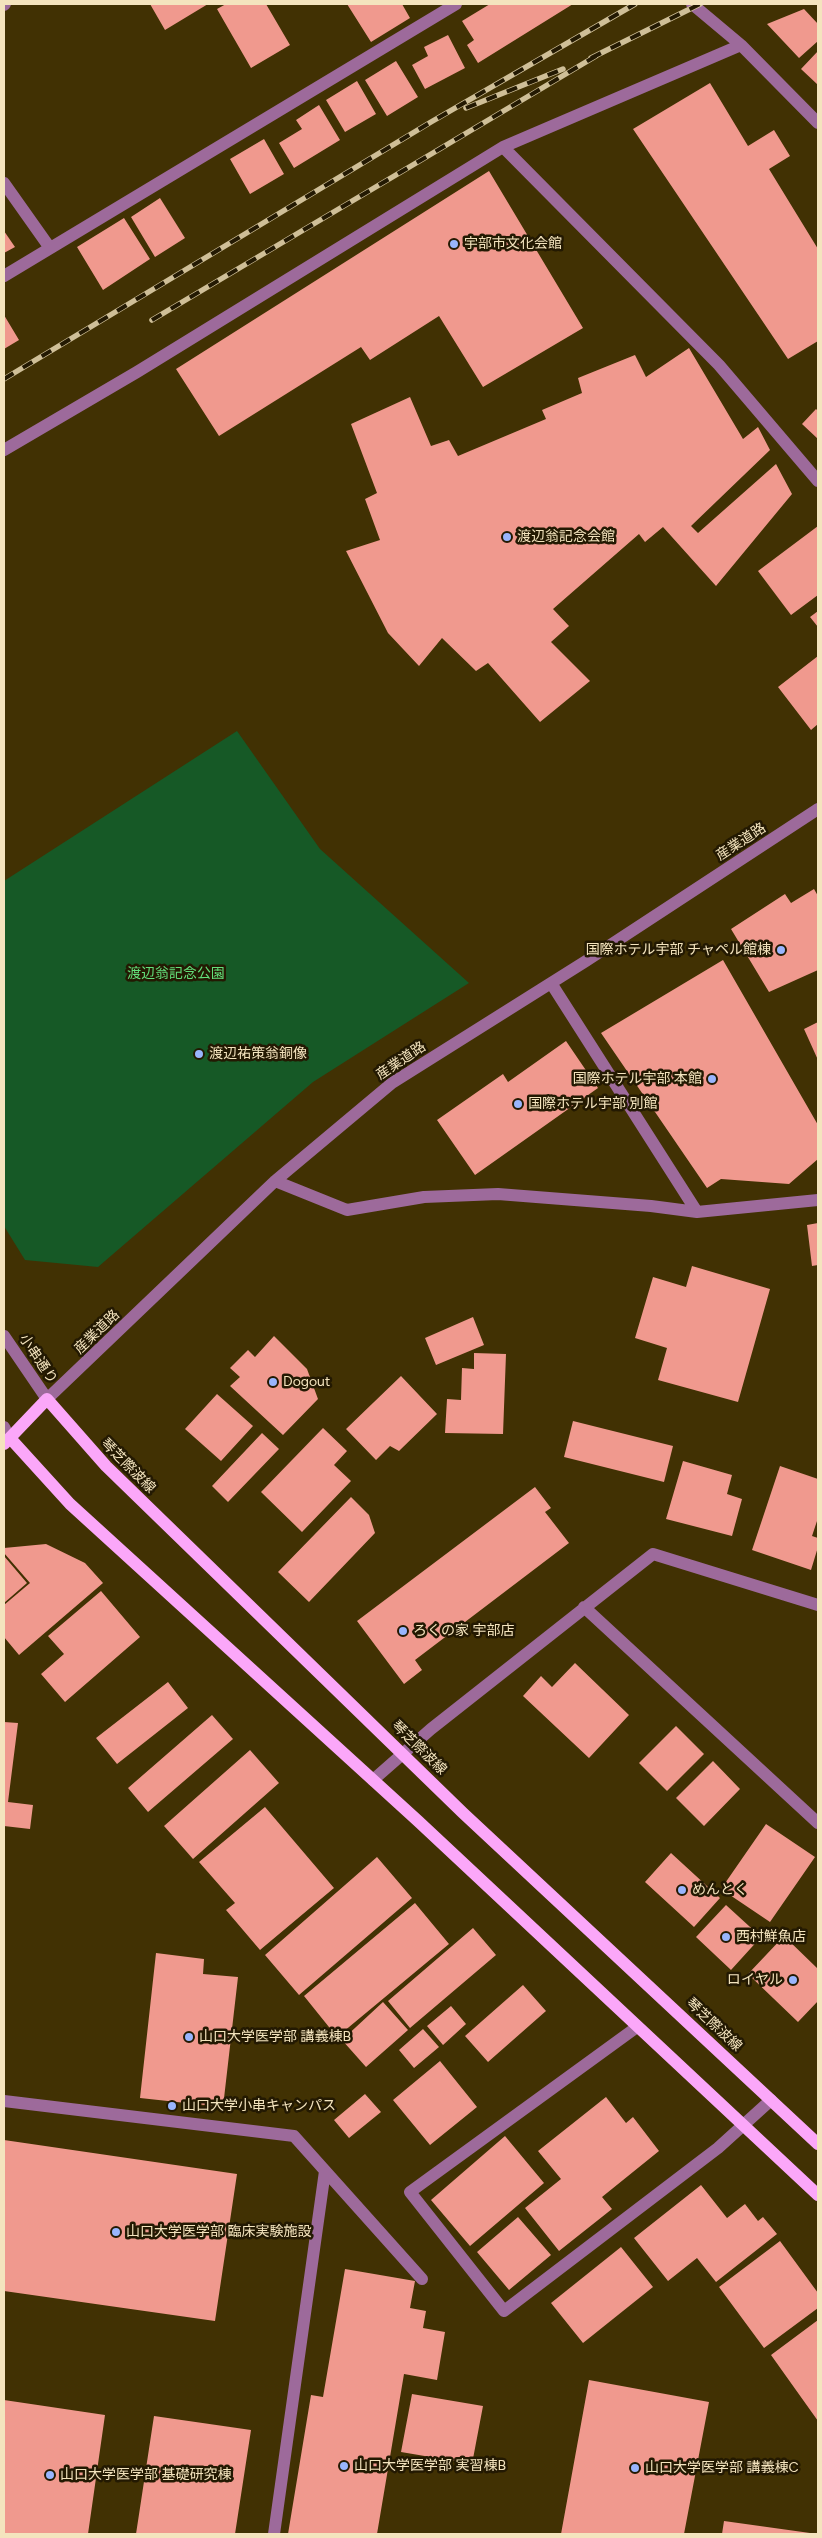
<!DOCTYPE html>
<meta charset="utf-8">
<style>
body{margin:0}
#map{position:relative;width:822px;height:2538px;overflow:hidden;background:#413103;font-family:Figtree,sans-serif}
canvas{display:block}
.frame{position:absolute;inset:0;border:5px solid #f4e4be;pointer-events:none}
</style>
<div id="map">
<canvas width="822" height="2538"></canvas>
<div class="frame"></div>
</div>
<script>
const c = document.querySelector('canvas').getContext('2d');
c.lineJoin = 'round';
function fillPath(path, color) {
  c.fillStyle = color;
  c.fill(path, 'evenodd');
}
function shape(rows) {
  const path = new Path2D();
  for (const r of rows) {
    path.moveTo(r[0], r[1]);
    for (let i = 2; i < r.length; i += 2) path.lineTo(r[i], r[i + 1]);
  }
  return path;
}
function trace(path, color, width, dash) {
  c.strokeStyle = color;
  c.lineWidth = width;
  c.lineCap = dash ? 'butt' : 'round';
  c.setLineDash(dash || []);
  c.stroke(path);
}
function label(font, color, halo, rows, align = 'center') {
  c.font = font + ' Figtree,"Noto Sans JP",sans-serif';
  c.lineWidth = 5;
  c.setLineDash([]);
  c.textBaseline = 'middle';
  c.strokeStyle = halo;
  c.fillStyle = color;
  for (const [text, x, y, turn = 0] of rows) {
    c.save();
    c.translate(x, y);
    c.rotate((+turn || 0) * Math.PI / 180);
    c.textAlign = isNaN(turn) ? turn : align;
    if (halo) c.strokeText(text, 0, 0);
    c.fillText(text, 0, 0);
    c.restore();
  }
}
const green = shape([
 [237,731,320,849,469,983,313,1082,98,1267,25,1260,4,1226,4,881]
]);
const building = shape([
 [150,4,208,4,165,30],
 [226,4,266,4,290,45,251,68,217,9],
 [347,4,402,4,410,18,371,42],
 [490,4,573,4,478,63,467,45,474,40,462,21],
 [804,9,818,24,818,41,799,58,767,24],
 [448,35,465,68,425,89,412,65,428,56,424,47],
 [818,51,818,85,801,69],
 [396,61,418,97,387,116,365,80],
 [357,81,376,114,345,132,326,100],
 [710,83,748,146,774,130,790,156,769,169,818,249,818,341,788,359,633,129],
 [319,105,340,140,294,168,279,143,302,129,296,120],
 [264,139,284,174,250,194,230,159],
 [489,171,583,328,483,387,439,316,370,360,361,347,219,436,176,369],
 [160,198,185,238,155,257,131,217],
 [124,218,150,259,103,290,77,247],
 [4,231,15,247,4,253],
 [4,315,19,340,4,349],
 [689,348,743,439,758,427,770,450,691,526,698,533,776,464,792,494,716,586,663,527,645,542,639,534,553,609,569,626,551,642,590,681,540,722,488,663,476,671,442,638,419,666,388,633,346,551,380,540,365,499,377,493,351,424,410,397,431,446,449,440,458,456,546,419,542,410,582,393,578,378,635,355,646,377],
 [816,409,818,411,818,439,802,424],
 [818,526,818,595,791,615,758,571],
 [818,611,818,627,810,617],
 [818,656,818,724,811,730,778,687],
 [814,889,818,896,818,970,769,992,731,929,785,894,791,903],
 [723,960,818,1125,818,1159,789,1184,721,1179,707,1188,601,1033],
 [818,1022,818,1060,804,1029],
 [566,1041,598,1088,475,1175,437,1120,503,1074,508,1082],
 [818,1223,818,1265,812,1266,807,1225],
 [692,1266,770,1289,738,1402,658,1380,667,1348,635,1338,653,1277,686,1287],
 [473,1317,484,1345,436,1365,425,1338],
 [274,1336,307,1369,318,1399,283,1435,230,1386,240,1377,230,1368,248,1350,255,1357],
 [474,1353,506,1354,503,1434,445,1433,447,1399,461,1400,462,1368,474,1369],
 [401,1376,437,1414,399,1451,390,1446,376,1460,346,1429],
 [217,1394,253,1426,221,1461,185,1429],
 [573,1421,673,1446,664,1482,564,1457],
 [323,1428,347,1451,334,1465,351,1481,302,1532,261,1492],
 [262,1433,279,1449,228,1502,212,1486],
 [683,1461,732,1475,727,1494,742,1499,732,1536,666,1519],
 [780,1466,818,1479,818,1518,812,1536,818,1538,818,1547,811,1570,752,1550],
 [535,1487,551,1508,545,1512,569,1543,415,1660,422,1670,404,1684,357,1621],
 [351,1497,369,1515,375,1533,309,1602,278,1572],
 [46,1544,85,1563,103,1583,19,1655,4,1637,4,1605,30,1583,4,1553,4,1548],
 [4,1556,27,1583,4,1603],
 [101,1591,140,1637,65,1702,41,1674,64,1654,48,1636],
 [575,1663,629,1715,589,1758,523,1696,541,1676,552,1687],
 [168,1682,188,1708,117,1764,96,1738],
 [212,1715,233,1739,148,1812,128,1788],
 [4,1722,18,1723,8,1802,33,1805,30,1829,4,1826],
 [676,1726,704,1754,667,1791,639,1763],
 [250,1750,279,1783,193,1859,164,1826],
 [713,1761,740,1789,704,1826,676,1798],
 [265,1807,334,1888,260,1950,226,1910,235,1903,199,1862],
 [766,1824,815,1857,770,1922,721,1889],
 [671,1853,720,1898,694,1927,645,1882],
 [377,1857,412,1898,299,1995,265,1955],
 [415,1903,449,1944,337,2037,304,1996],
 [726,1905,761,1937,731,1970,696,1937],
 [473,1928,496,1955,410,2028,388,2001],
 [784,1936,818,1969,818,2001,798,2022,748,1974],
 [156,1953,204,1959,203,1974,238,1977,223,2107,140,2098],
 [523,1985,546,2011,488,2062,465,2036],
 [383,2002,408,2030,366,2067,342,2040],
 [451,2006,466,2024,443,2045,427,2026],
 [423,2029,439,2047,414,2068,399,2050],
 [440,2061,477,2107,430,2145,393,2100],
 [365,2094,381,2112,349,2138,334,2120],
 [606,2097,626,2123,633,2117,659,2151,602,2197,612,2209,559,2251,525,2208,561,2179,538,2151],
 [505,2136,544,2183,470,2246,431,2200],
 [4,2140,237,2174,215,2321,4,2291],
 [701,2185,727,2218,745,2204,758,2221,763,2217,777,2234,716,2282,697,2258,668,2281,634,2238],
 [518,2217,551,2255,509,2290,477,2252],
 [780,2241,818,2293,818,2308,764,2348,719,2287],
 [621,2247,653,2287,583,2343,551,2303],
 [345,2269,415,2281,410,2308,426,2311,423,2328,445,2332,437,2380,404,2374,377,2534,288,2534,311,2395,323,2397],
 [818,2320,818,2421,771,2355],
 [589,2380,709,2402,684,2534,561,2534],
 [412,2394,483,2406,472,2464,401,2452],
 [4,2400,105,2415,88,2534,4,2534],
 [154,2416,251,2430,235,2534,136,2534],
 [724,2521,810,2533,810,2534,722,2534]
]);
const minor = shape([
 [692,4,741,45,818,123],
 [4,5,5,4],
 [503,147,719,365,818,481],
 [4,183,50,248],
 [4,276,456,4],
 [4,450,137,372,503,147,741,45],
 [551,983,697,1212],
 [275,1181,347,1210,424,1197,498,1194,651,1206,697,1212,818,1200],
 [4,1336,47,1399,275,1181,392,1083,586,961,818,809],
 [4,1427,10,1438],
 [584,1607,818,1823],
 [373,1780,431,1729,653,1554,818,1605],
 [637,2027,410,2192,504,2311,718,2148,771,2100],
 [4,2101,294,2136,422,2279],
 [274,2534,325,2171]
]);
const major = shape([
 [10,1438,70,1504,418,1821,818,2195],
 [4,1444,47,1399,106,1466,463,1813,818,2144]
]);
const rail = shape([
 [591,58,700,4],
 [466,108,563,69],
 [152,320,596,56],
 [4,379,431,122,635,4]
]);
const markers = [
 [454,244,5,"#99b5fd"],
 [507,537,5,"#99b5fd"],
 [781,950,5,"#99b5fd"],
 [199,1054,5,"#99b5fd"],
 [712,1079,5,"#99b5fd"],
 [518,1104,5,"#99b5fd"],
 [273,1382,5,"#99b5fd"],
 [403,1631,5,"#99b5fd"],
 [682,1890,5,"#99b5fd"],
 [726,1937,5,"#99b5fd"],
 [793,1980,5,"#99b5fd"],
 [189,2037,5,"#99b5fd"],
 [172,2106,5,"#99b5fd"],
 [116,2232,5,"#99b5fd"],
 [344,2466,5,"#99b5fd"],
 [635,2468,5,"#99b5fd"],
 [50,2475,5,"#99b5fd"]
];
const poiNames = [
 ["宇部市文化会館",464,244],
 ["渡辺翁記念会館",517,537],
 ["国際ホテル宇部 チャペル館棟",771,950,"right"],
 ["渡辺祐策翁銅像",209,1054],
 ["国際ホテル宇部 本館",702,1079,"right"],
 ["国際ホテル宇部 別館",528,1104],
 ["Dogout",283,1382],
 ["ろくの家 宇部店",413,1631],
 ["めんとく",692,1890],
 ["西村鮮魚店",736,1937],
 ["ロイヤル",783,1980,"right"],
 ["山口大学医学部 講義棟B",199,2037],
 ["山口大学小串キャンパス",182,2106],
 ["山口大学医学部 臨床実験施設",126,2232],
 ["山口大学医学部 実習棟B",354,2466],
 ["山口大学医学部 講義棟C",645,2468],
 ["山口大学医学部 基礎研究棟",60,2475]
];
const streetNames = [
 ["産業道路",741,842,-33],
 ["産業道路",401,1061,-34],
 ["産業道路",97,1332,-44],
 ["小串通り",38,1359,56],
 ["琴芝際波線",128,1466,45],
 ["琴芝際波線",419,1748,44],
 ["琴芝際波線",714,2025,43]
];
const parkNames = [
 ["渡辺翁記念公園",176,974]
];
fillPath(green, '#165926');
fillPath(building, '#f0998e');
trace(minor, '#9d6a9b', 12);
trace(major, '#fba7f9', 12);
trace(rail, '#cfbf98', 5.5);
trace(rail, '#231902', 4, [11]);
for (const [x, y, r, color] of markers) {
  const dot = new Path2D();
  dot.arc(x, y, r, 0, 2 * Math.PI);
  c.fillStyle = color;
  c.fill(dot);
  trace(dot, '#231902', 2);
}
label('14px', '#f4e4be', '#231902', poiNames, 'left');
label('14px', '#f4e4be', '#231902', streetNames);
label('14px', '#63e07b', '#231902', parkNames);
</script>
